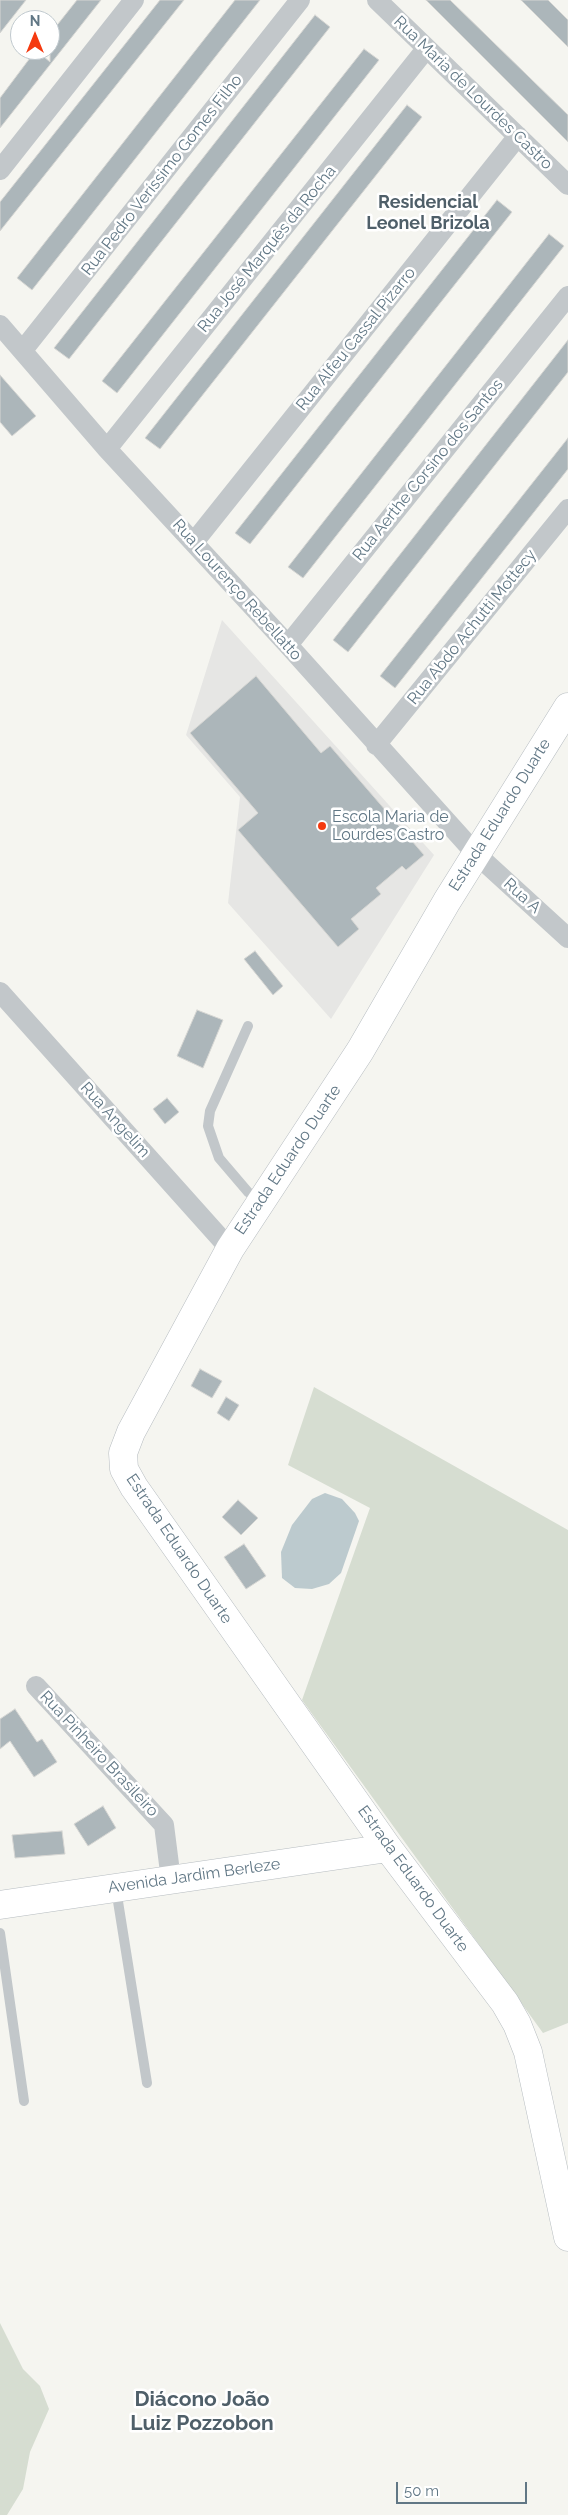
<!DOCTYPE html>
<meta charset="utf-8">
<style>
body{margin:0}
#map{position:relative;width:568px;height:2515px;overflow:hidden;background:#f5f5f0;font-family:Raleway,sans-serif}
canvas{display:block}
.north{position:absolute;left:10px;top:10px;width:50px;height:50px;box-sizing:border-box;background:#fff;border:1px solid #c0c9ce;border-radius:50%;rotate:0deg;font-size:14px;font-weight:700;line-height:20px;text-align:center;color:#617785}
.north::after{content:'';display:block;margin:auto;width:18px;height:22px;background:#f53a10;clip-path:polygon(50% 0,100% 100%,50% 72%,0 100%)}
.scale{position:absolute;left:396px;top:2482px;width:131px;height:22px;box-sizing:border-box;border:2px solid #617785;border-top:0;padding-left:6px;font-size:15px;line-height:18px;white-space:nowrap;color:#617785;-webkit-text-stroke:4px #fff;paint-order:stroke}
</style>
<div id="map">
<canvas width="568" height="2515"></canvas>
<div class="north">N</div>
<div class="scale">50 m</div>
</div>
<script>
const c = document.querySelector('canvas').getContext('2d');
c.lineJoin = 'round';
function fillPath(path, color) {
  c.fillStyle = color;
  c.fill(path, 'evenodd');
}
function shape(rows) {
  const path = new Path2D();
  for (const r of rows) {
    path.moveTo(r[0], r[1]);
    for (let i = 2; i < r.length; i += 2) path.lineTo(r[i], r[i + 1]);
  }
  return path;
}
function trace(path, color, width, dash) {
  c.strokeStyle = color;
  c.lineWidth = width;
  c.lineCap = dash ? 'butt' : 'round';
  c.setLineDash(dash || []);
  c.stroke(path);
}
function label(font, color, halo, rows, align = 'center') {
  c.font = font + ' Raleway,sans-serif';
  c.lineWidth = 5;
  c.setLineDash([]);
  c.textBaseline = 'middle';
  c.strokeStyle = halo;
  c.fillStyle = color;
  for (const [text, x, y, turn = 0] of rows) {
    c.save();
    c.translate(x, y);
    c.rotate((+turn || 0) * Math.PI / 180);
    c.textAlign = isNaN(turn) ? turn : align;
    if (halo) c.strokeText(text, 0, 0);
    c.fillText(text, 0, 0);
    c.restore();
  }
}
const built = shape([
 [222,620,434,855,331,1019,228,903,240,797,186,735]
]);
const green = shape([
 [314,1387,568,1530,568,2023,543,2033,302,1700,370,1508,288,1465],
 [0,2323,23,2369,40,2386,49,2409,30,2452,23,2489,7,2515,0,2515]
]);
const water = shape([
 [325,1493,342,1499,355,1513,359,1521,341,1573,329,1584,312,1589,295,1588,282,1578,281,1552,292,1525,312,1499]
]);
const building = shape([
 [0,0,26,0,0,33,0,0],
 [77,0,101,0,0,128,0,98,36,50,50,62,50,34,77,0],
 [160,0,184,0,0,231,0,202,160,0],
 [235,0,260,0,32,290,17,278,235,0],
 [426,0,450,0,568,115,568,142,426,0],
 [521,0,548,0,568,20,568,47,521,0],
 [315,15,330,27,69,359,54,348,315,15],
 [364,49,379,60,117,393,102,381,364,49],
 [407,105,422,117,160,449,145,438,407,105],
 [497,200,512,212,250,544,235,533,497,200],
 [549,234,564,246,303,578,288,567,549,234],
 [568,340,568,372,348,652,333,640,568,340],
 [0,375,36,416,12,436,0,422,0,375],
 [568,438,568,469,395,688,380,676,568,438],
 [256,676,321,753,330,746,424,855,406,870,402,866,376,888,381,894,351,919,359,929,338,947,238,830,258,813,190,733,256,676],
 [255,951,283,986,273,995,244,959,255,951],
 [197,1010,223,1020,203,1068,177,1056,197,1010],
 [167,1098,179,1112,165,1124,153,1109,167,1098],
 [200,1369,222,1381,212,1398,191,1386,200,1369],
 [226,1397,239,1405,229,1421,217,1413,226,1397],
 [238,1500,258,1518,241,1535,222,1517,238,1500],
 [244,1544,266,1576,246,1589,224,1557,244,1544],
 [15,1709,37,1742,42,1739,57,1762,34,1777,10,1741,0,1749,0,1719,15,1709],
 [103,1806,116,1828,88,1846,74,1824,103,1806],
 [62,1831,65,1854,15,1858,12,1835,62,1831]
]);
const lane = shape([
 [248,1026,210,1111,208,1126,219,1158,248,1192,260,1201],
 [116,1889,147,2083],
 [0,1933,24,2101]
]);
const street = shape([
 [377,0,568,185],
 [0,170,134,0],
 [0,325,107,449,288,645,476,854,568,938],
 [23,350,300,0],
 [107,449,426,49],
 [194,542,518,136],
 [288,645,568,296],
 [376,745,568,509],
 [0,992,230,1249],
 [36,1686,164,1825,171,1880]
]);
const secondary = shape([
 [568,707,447,901,360,1051,230,1249,131,1432,123,1453,124,1469,134,1487,388,1848,505,2003,517,2024,528,2052,568,2237],
 [0,1905,388,1848]
]);
const markers = [
 [322,826,5,"#f53a10"]
];
const streetNames = [
 ["Rua Maria de Lourdes Castro",473,93,44],
 ["Rua Pedro Veríssimo Gomes Filho",162,175,-52],
 ["Rua José Marquês da Rocha",267,249,-51],
 ["Rua Alfeu Cassal Pizarro",356,339,-51],
 ["Rua Aerthe Corsino dos Santos",428,470,-51],
 ["Rua Lourenço Rebellatto",237,590,48],
 ["Rua Abdo Achutti Mottecy",472,627,-51],
 ["Estrada Eduardo Duarte",500,815,-58],
 ["Rua A",522,896,42],
 ["Rua Angelim",115,1120,48],
 ["Estrada Eduardo Duarte",288,1160,-56],
 ["Estrada Eduardo Duarte",179,1549,56],
 ["Rua Pinheiro Brasileiro",99,1754,47],
 ["Avenida Jardim Berleze",194,1876,-8],
 ["Estrada Eduardo Duarte",413,1879,54]
];
const poiNames = [
 ["Escola Maria de",332,817],
 ["Lourdes Castro",332,835]
];
const neighbourhoodNames = [
 ["Residencial",428,203],
 ["Leonel Brizola",428,224]
];
const districtNames = [
 ["Diácono João",202,2400],
 ["Luiz Pozzobon",202,2424]
];
fillPath(built, '#e6e6e4');
fillPath(green, '#d6ddd1');
fillPath(water, '#bccace');
fillPath(building, '#acb6ba');
trace(building, '#d6d6d3', 1);
trace(secondary, '#b6bcc0', 29);
trace(lane, '#c2c7ca', 10);
trace(street, '#c2c7ca', 20);
trace(secondary, '#fff', 28);
for (const [x, y, r, color] of markers) {
  const dot = new Path2D();
  dot.arc(x, y, r, 0, 2 * Math.PI);
  c.fillStyle = color;
  c.fill(dot);
  trace(dot, '#fff', 2);
}
label('16px', '#617785', '#fff', streetNames);
label('16px', '#617785', '#fff', poiNames, 'left');
label('bold 18px', '#4f5f69', '#fff', neighbourhoodNames);
label('bold 21px', '#4f5f69', '#fff', districtNames);
</script>
